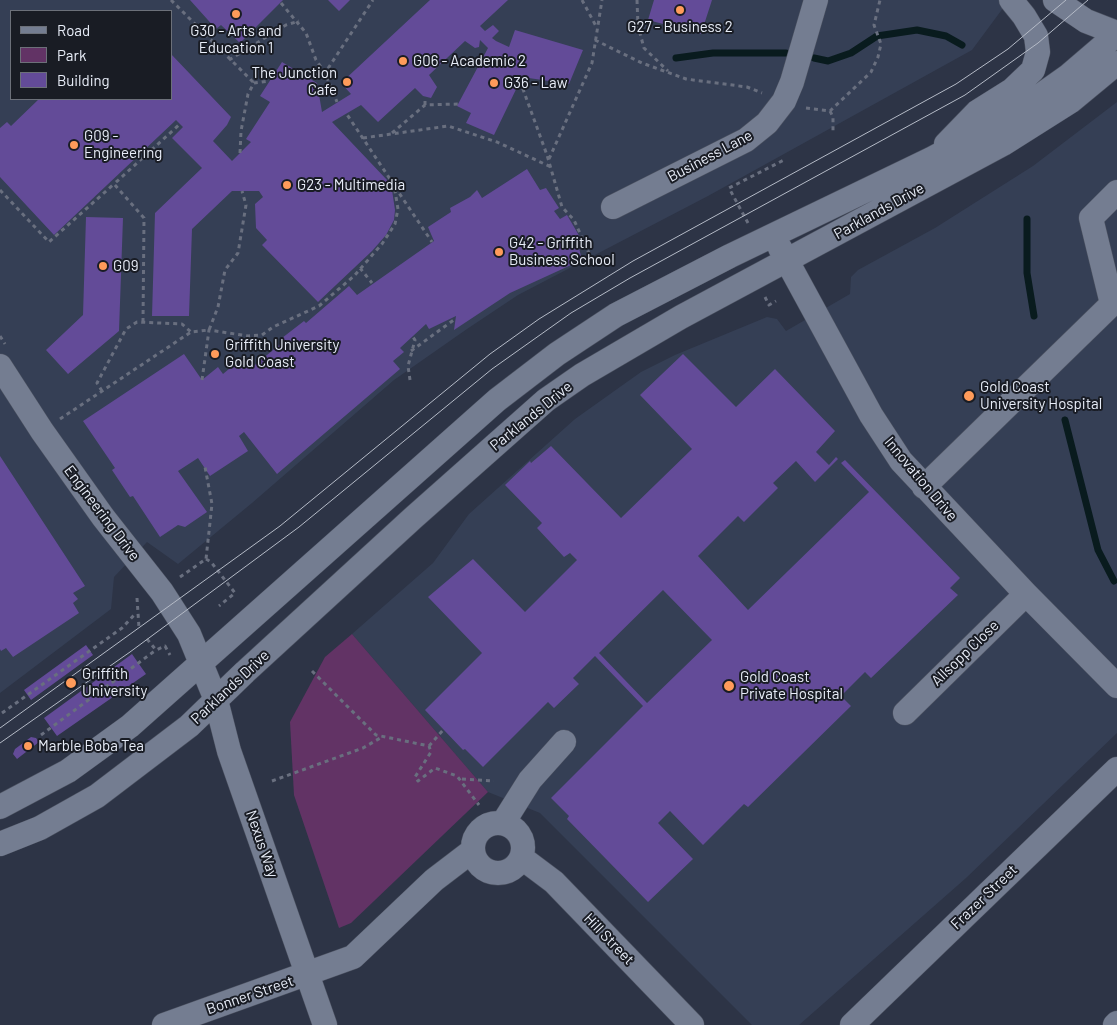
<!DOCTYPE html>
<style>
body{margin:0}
#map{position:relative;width:1117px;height:1025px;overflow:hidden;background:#2d3446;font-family:Barlow,sans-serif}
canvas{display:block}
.legend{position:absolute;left:10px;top:10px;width:162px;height:90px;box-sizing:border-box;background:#191c24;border:1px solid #6c7079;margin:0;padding:6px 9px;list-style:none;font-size:15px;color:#e8edf8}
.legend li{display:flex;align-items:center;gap:10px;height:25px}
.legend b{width:25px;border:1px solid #6c7079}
</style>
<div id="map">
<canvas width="1117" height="1025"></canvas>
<ul class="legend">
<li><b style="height:6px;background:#747d91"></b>Road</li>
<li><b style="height:14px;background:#623365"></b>Park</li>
<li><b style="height:14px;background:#634b98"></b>Building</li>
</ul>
</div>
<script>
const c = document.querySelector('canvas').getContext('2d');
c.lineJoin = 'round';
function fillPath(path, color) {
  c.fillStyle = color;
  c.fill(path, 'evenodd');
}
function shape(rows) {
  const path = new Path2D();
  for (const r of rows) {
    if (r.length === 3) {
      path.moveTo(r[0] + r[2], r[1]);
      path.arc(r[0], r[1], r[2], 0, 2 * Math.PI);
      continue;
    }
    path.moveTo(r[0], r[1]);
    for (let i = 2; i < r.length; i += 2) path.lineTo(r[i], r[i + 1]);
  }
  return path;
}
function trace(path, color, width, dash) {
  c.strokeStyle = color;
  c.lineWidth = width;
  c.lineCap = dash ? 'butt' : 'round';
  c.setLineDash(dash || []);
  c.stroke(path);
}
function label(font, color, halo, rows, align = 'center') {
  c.font = font + ' Barlow,sans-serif';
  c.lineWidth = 4;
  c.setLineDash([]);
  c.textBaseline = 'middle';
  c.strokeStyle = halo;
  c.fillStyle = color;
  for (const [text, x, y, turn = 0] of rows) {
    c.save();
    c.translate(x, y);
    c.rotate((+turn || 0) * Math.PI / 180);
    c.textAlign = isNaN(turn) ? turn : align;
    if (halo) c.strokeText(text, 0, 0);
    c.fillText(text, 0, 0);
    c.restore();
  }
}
const built = shape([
 [0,0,1009,0,972,50,708,196,518,295,467,329,394,380,252,503,178,564,147,542,114,577,111,609,0,693],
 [11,11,171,11,171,99,11,99],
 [1117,102,1117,733,966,878,799,1025,752,1025,540,813,488,792,352,634,433,563,469,514,575,419,641,372,675,355,767,317,777,319,786,331,850,294,851,277,858,270,935,228,1033,166]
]);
const green = shape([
 [352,634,488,792,351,923,339,928,294,795,290,722,325,657]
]);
const stream = shape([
 [676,58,713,53,786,53],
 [814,58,828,61,851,53,877,36,917,30,946,36,962,45],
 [1027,219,1027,273,1034,316],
 [1065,420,1098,550,1114,581]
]);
const building = shape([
 [190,0,283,0,240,43,221,25,216,29],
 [328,0,350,0,339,11],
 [430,0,508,0,480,26,485,31,493,25,499,31,492,38,496,41,509,47,515,30,583,50,569,84,522,77,494,135,466,123,471,113,457,106,488,48,480,40,479,47,475,48,465,41,429,75,437,87,431,98,423,96,415,88,378,122,361,105,332,122,387,180,392,190,395,210,394,220,386,235,372,251,318,302,262,245,267,240,256,228,255,204,263,197,259,191,232,191,192,229,189,316,152,316,155,213,202,168,172,138,183,127,176,120,54,235,0,177,0,128,7,122,11,126,39,99,171,99,171,54,231,117,227,125,213,141,232,161,251,142,246,139,270,102,260,96,282,62,317,83,322,112,351,94,341,83],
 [654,0,712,0,701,34,648,20],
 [527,169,540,190,546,188,559,208,554,211,560,219,567,215,584,244,579,248,582,260,510,293,454,330,456,316,429,329,426,324,400,348,404,352,393,361,400,369,277,474,244,432,239,436,248,451,210,476,198,458,178,471,207,512,185,527,178,525,160,537,133,496,130,497,112,470,115,468,83,421,184,354,202,380,218,367,223,374,242,358,250,369,284,341,282,338,304,321,306,323,349,286,357,295,434,241,428,227,451,212,450,208,470,197,477,190,482,198],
 [86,217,123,218,119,331,68,374,46,350,83,315],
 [683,354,736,407,775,369,835,431,816,452,829,465,836,457,838,459,815,482,796,461,773,483,778,488,744,522,738,516,698,556,748,610,869,492,841,463,845,460,960,578,950,588,958,595,871,678,865,672,841,696,851,706,748,807,744,804,703,845,670,811,658,823,693,859,648,902,567,819,569,816,551,798,643,706,595,656,573,678,579,684,554,708,548,702,483,767,465,749,463,750,425,710,482,653,428,597,473,559,525,612,577,560,570,553,564,557,537,528,542,523,505,485,530,461,531,463,551,446,621,518,692,449,640,395],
 [663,590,712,640,647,703,599,653],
 [0,456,85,586,73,593,78,599,73,603,79,613,13,657,6,648,1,651,0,649],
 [86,645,93,655,31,700,24,690],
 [132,654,146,674,57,736,44,718],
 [31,737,36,738,39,742,17,759,13,754,15,749]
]);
const path = shape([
 [171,0,254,83],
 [582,0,597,28],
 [637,0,638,26,644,48,668,71],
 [281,3,306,33,316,60,325,73,337,102],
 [595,40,642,63,686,79,747,87,762,93],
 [229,60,286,25,299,21],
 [307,77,325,73,373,0],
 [520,81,547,155,562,207,574,220,593,262],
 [425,105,425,97],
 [806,108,830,111,871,72,878,57,881,44,874,25,880,0],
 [830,111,833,117,833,133],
 [392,133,425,105,458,104],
 [363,138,448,126,497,142,551,167],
 [240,153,241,131,248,94,254,83,269,81],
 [549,159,592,63,602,0],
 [395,187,432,242],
 [0,190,49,242,114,184],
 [748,223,729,188,784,160],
 [360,268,372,283],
 [765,297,769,305,776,301],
 [143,322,144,218,114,184,180,124],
 [0,336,5,344],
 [411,351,455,319],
 [202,380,209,330,248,336,262,335,273,327,319,306,354,276,382,244,395,224,398,209,394,185,346,113],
 [410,380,408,366,415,340,413,337],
 [102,391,97,383,126,329,137,322,182,324,191,332],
 [60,419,191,332,209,330,218,307,225,270,238,253,246,205,242,191],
 [206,559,211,562,235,593,219,606],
 [180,577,206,559,212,504,205,467],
 [137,598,139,628],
 [147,639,156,650,165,646,170,655],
 [312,671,376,735,429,746,431,752,415,777,418,781,435,768,457,776,479,805],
 [2,713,122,628,136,613],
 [41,735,156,650],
 [429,746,443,730],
 [462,779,494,781],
 [272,781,363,748,382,737]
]);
const minor = shape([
 [1055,0,1086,21,1117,33],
 [946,144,977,112,1012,90,1033,70,1038,52,1036,36,1024,16,1011,0],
 [613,207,746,140,767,123,784,101,792,82,816,0],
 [780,248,871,415,901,461,1026,594,1117,686],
 [1112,304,1091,218,1117,192],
 [0,366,42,431,103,517,162,592,189,634,216,700,229,751,325,1025],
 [924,487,1117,299],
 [905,713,1026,594],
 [0,807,68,771,130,726,497,400,557,354,616,315,730,256,931,159,1010,117,1068,76,1117,34],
 [498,848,25],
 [503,823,530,780,564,742],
 [0,844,40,828,97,796,189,726,245,672,413,518,546,400,582,375,681,317,1003,144,1071,101,1117,63],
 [522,858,554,882,692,1025],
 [164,1025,353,957,434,880,472,851],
 [852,1025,1117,769],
 [1115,1025,1117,1023]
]);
const tram = shape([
 [0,728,280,526,490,354,539,319,633,261,956,84,1008,49,1066,0],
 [0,743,130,652,299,527,492,369,571,313,630,278,965,95,1038,43,1088,0]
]);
const markers = [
 [680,10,5,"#ff9b5a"],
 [236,14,5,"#ff9b5a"],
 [403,61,5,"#ff9b5a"],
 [347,82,5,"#ff9b5a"],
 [494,83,5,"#ff9b5a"],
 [74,145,5,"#ff9b5a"],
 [287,185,5,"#ff9b5a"],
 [499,252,5,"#ff9b5a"],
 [103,266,5,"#ff9b5a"],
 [215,354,5,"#ff9b5a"],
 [969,396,6,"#ff9b5a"],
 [71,683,6,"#ff9b5a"],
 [729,686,6,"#ff9b5a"],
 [28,746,5,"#ff9b5a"]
];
const poiNames = [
 ["G27 - Business 2",680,27,"center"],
 ["G30 - Arts and",236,31,"center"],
 ["Education 1",236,48,"center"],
 ["G06 - Academic 2",413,61],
 ["The Junction",337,73,"right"],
 ["Cafe",337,90,"right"],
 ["G36 - Law",504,83],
 ["G09 -",84,136],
 ["Engineering",84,153],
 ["G23 - Multimedia",297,185],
 ["G42 - Griffith",509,243],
 ["Business School",509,260],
 ["G09",113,266],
 ["Griffith University",225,345],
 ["Gold Coast",225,362],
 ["Gold Coast",980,387],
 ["University Hospital",980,404],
 ["Griffith",82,674],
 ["University",82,691],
 ["Gold Coast",740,677],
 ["Private Hospital",740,694],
 ["Marble Boba Tea",38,746]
];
const streetNames = [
 ["Business Lane",710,156,-28],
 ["Parklands Drive",879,211,-29],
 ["Parklands Drive",531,416,-39],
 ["Innovation Drive",921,479,50],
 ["Engineering Drive",102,513,53],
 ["Allsopp Close",965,653,-44],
 ["Parklands Drive",230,687,-43],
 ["Nexus Way",262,844,71],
 ["Frazer Street",984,897,-44],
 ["Hill Street",609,939,46],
 ["Bonner Street",250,995,-19]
];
fillPath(built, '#353f55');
fillPath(green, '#623365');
trace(stream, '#091b1e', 7);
fillPath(building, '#634b98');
trace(minor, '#4c5261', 25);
trace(path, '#696f7f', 3, [4, 4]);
trace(minor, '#747d91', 24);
trace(tram, '#b5bbc7', 1);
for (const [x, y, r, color] of markers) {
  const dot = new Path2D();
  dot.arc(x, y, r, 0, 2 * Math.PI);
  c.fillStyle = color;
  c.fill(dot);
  trace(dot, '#191c24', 2);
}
label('15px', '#e8edf8', '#191c24', poiNames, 'left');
label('15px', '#e8edf8', '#191c24', streetNames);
</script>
